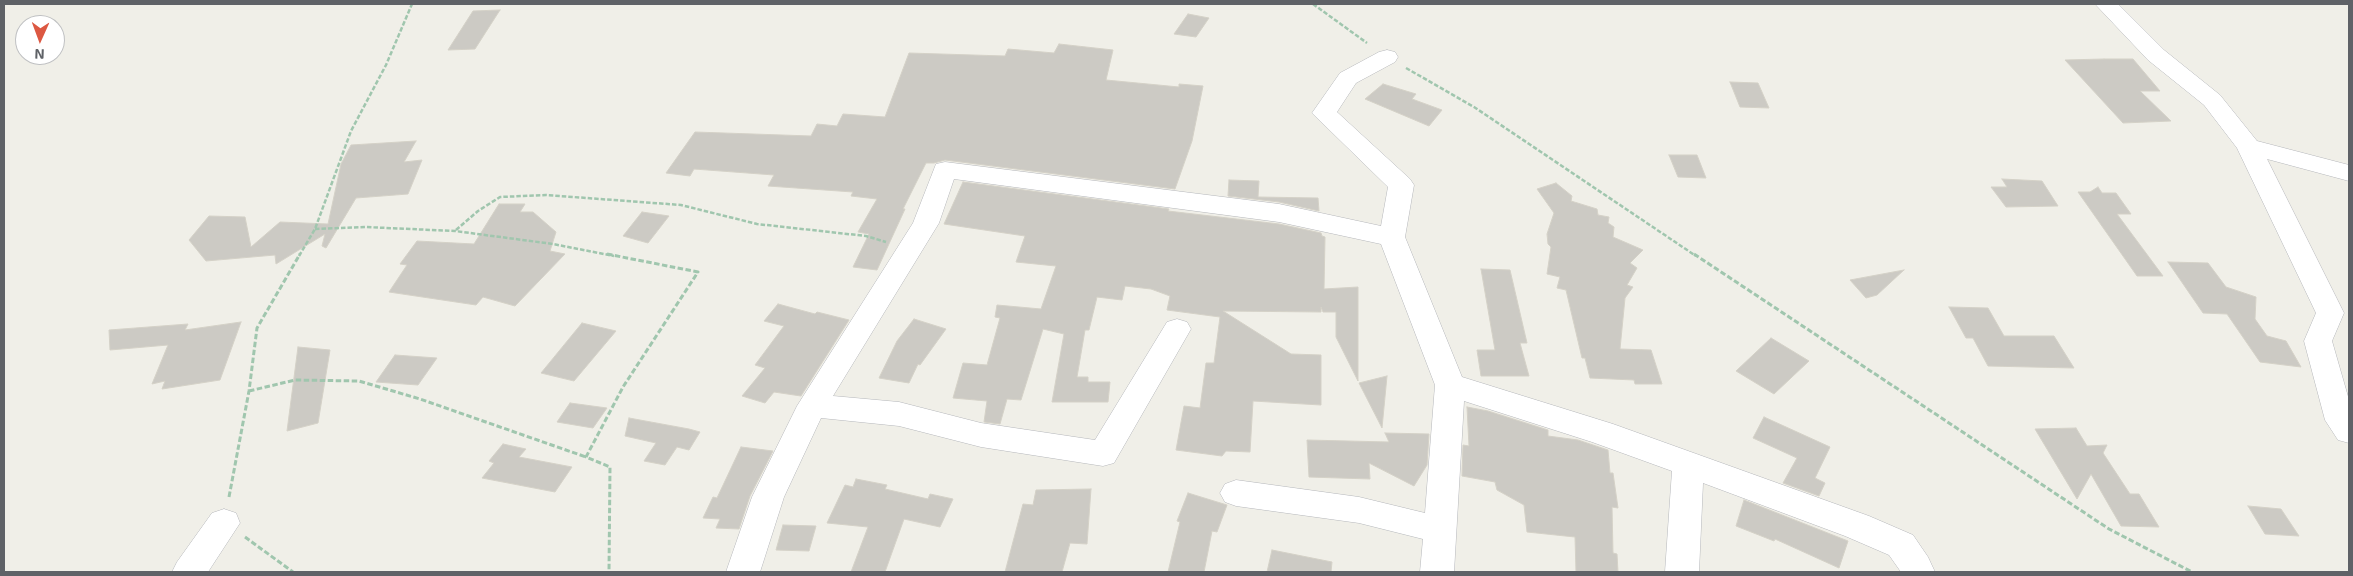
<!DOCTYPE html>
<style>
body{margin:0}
#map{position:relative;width:2353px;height:576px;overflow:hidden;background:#f0efe8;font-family:"Exo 2",sans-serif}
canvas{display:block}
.frame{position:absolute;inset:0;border:5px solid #5f6267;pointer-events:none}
.north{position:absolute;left:15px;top:15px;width:50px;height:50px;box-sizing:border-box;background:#fff;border:1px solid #bfc0c2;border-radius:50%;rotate:182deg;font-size:14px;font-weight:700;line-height:20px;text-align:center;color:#5f6267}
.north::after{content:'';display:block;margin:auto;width:18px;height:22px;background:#dc5842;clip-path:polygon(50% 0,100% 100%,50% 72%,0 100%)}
</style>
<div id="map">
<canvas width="2353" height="576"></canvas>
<div class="frame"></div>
<div class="north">N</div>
</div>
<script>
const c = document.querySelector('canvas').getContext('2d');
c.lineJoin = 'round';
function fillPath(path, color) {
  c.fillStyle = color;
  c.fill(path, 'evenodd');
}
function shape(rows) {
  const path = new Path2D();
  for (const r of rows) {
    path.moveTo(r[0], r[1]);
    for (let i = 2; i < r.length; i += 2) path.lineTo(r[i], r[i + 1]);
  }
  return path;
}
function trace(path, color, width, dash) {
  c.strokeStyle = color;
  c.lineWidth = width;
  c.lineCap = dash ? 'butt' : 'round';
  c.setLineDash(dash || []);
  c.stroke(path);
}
const building = shape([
 [500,10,475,49,448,50,473,11,500,10],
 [1188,14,1209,18,1196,37,1174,34,1188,14],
 [1059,44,1113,50,1106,80,1179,87,1179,84,1203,86,1192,141,1175,189,945,160,934,163,926,163,903,209,905,209,877,270,853,267,869,234,858,232,877,199,851,196,853,192,768,186,774,175,694,169,690,176,666,173,695,132,811,136,817,124,837,126,843,114,885,117,909,53,1005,56,1008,49,1054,53,1059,44],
 [2104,59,2133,59,2160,91,2140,91,2171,121,2123,123,2065,60,2104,59],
 [1730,82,1758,83,1769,108,1740,107,1730,82],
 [1383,84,1416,94,1412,99,1442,110,1429,126,1365,99,1383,84],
 [416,141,404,162,422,160,408,194,356,198,326,248,322,246,325,234,276,264,275,255,206,261,189,240,209,216,245,217,251,247,280,222,328,224,341,164,351,145,416,141],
 [1669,155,1697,155,1706,178,1678,177,1669,155],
 [2002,179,2042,181,2058,206,2006,207,1991,187,2007,187,2002,179],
 [1229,180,1259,181,1258,197,1318,198,1319,211,1279,202,1228,196,1229,180],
 [963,182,1169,209,1168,211,1279,224,1321,233,1322,236,1325,237,1324,289,1358,287,1358,381,1336,337,1336,312,1323,312,1321,307,1321,312,1223,311,1291,354,1321,355,1321,405,1253,401,1250,452,1226,451,1222,456,1176,450,1184,406,1200,408,1206,363,1214,363,1220,317,1167,310,1170,296,1151,289,1125,286,1122,300,1097,297,1089,330,1085,330,1077,377,1088,377,1088,382,1110,382,1108,402,1052,402,1064,334,1043,329,1021,400,1007,399,1000,424,984,422,987,401,953,398,963,363,987,365,1000,318,995,317,997,305,1041,309,1056,266,1016,262,1025,236,944,224,963,182],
 [1556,183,1572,196,1571,201,1597,209,1598,215,1609,217,1608,223,1614,227,1613,237,1643,250,1630,263,1637,268,1627,285,1633,287,1625,298,1620,349,1651,350,1662,384,1635,384,1634,380,1590,378,1585,358,1582,358,1566,290,1557,288,1560,277,1547,274,1551,247,1548,244,1547,234,1554,213,1537,189,1556,183],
 [2098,187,2102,193,2116,193,2131,214,2117,214,2163,276,2137,276,2078,192,2090,192,2098,187],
 [499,204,525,204,520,212,533,212,556,232,550,251,565,254,515,306,483,297,476,305,389,292,407,265,400,264,417,241,474,244,499,204],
 [642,212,669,216,648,243,623,236,642,212],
 [2168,262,2208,263,2226,287,2256,297,2255,319,2267,336,2286,341,2301,367,2260,362,2227,314,2203,313,2168,262],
 [1481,269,1510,270,1527,343,1520,343,1529,376,1481,376,1477,350,1495,350,1481,269],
 [1904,270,1877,295,1866,298,1850,280,1904,270],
 [778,304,815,314,817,312,849,320,801,396,774,392,765,403,742,396,765,368,755,365,784,326,764,321,778,304],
 [1949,307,1988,308,2004,336,2054,336,2074,368,1988,366,1973,338,1966,338,1949,307],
 [914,319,946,329,920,365,918,364,909,383,879,378,897,341,914,319],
 [241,322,220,380,162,389,165,381,152,384,168,345,110,350,109,330,188,324,185,330,241,322],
 [582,323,616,331,574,381,541,373,582,323],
 [1771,338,1809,361,1774,394,1736,371,1771,338],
 [298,347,330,350,318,423,287,431,298,347],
 [395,355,437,358,418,385,376,382,395,355],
 [1387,376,1382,428,1359,383,1387,376],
 [570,403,607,408,593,428,557,422,570,403],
 [1467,407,1488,411,1548,430,1548,436,1578,440,1608,450,1610,473,1613,473,1618,508,1612,507,1613,553,1617,554,1618,572,1576,572,1575,537,1527,532,1524,505,1497,490,1495,482,1462,476,1463,445,1469,446,1467,407],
 [1764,417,1830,447,1815,478,1825,483,1819,496,1783,483,1797,458,1753,438,1764,417],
 [629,418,689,429,700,432,689,450,677,447,665,465,644,461,656,443,625,436,629,418],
 [2076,428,2087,446,2107,445,2103,453,2130,494,2139,494,2159,527,2121,526,2091,474,2077,499,2035,429,2076,428],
 [1385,433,1429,434,1427,465,1414,486,1369,463,1370,479,1309,477,1307,440,1389,442,1385,433],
 [503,444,526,449,519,457,572,467,555,492,482,478,494,463,489,461,503,444],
 [741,447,773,451,750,496,739,529,716,528,720,519,703,518,713,497,717,498,741,447],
 [856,479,887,485,885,489,928,499,930,494,953,499,940,527,904,519,885,572,851,572,868,527,827,523,845,485,853,487,856,479],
 [1091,489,1087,544,1070,543,1062,572,1005,572,1023,504,1033,505,1036,490,1091,489],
 [1188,493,1227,505,1217,532,1212,531,1204,572,1168,572,1180,522,1177,521,1188,493],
 [1744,500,1848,541,1839,568,1775,539,1774,541,1736,526,1744,500],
 [2248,506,2281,509,2299,536,2265,534,2248,506],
 [783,525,816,526,809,551,776,550,783,525],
 [1272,550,1332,562,1331,572,1267,572,1272,550]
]);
const pathFar1 = shape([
 [1313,4,1367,43],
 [1406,68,1474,107,1696,256],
 [315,229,365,227,455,231,553,244,614,256],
 [456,230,478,211,500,197,546,195,681,205,757,224,866,236,886,242],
 [299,256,315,229,351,131,386,65,412,4]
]);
const path = shape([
 [607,254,698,272,623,387,586,457,610,467,609,572],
 [1694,254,2109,529,2192,572],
 [249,391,295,380,359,381,420,399,586,457],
 [229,497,249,391,257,328,300,254],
 [245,537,293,572]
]);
const minor = shape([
 [2095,4,2118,4,2164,50,2220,95,2257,141,2349,165,2349,181,2267,159,2344,313,2332,341,2349,400,2349,443,2338,440,2325,420,2304,341,2316,313,2237,148,2204,105,2148,60,2095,4],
 [1387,50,1395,52,1398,57,1395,62,1356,83,1337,112,1410,179,1414,185,1405,237,1462,377,1613,424,1869,516,1913,535,1928,557,1935,572,1901,572,1889,555,1845,536,1703,483,1699,572,1665,572,1672,471,1592,442,1464,401,1454,572,1420,572,1423,539,1359,523,1236,506,1225,502,1220,493,1225,484,1236,480,1359,497,1425,513,1435,385,1381,244,1279,222,954,179,939,223,833,396,899,402,981,423,1095,440,1167,322,1177,319,1187,322,1191,329,1114,463,1103,466,981,447,899,426,821,418,784,497,760,572,726,572,752,497,797,406,913,223,936,164,945,162,1279,204,1381,226,1388,187,1312,113,1340,73,1379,52,1387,50],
 [224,509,236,513,240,523,208,572,172,572,177,562,212,513,224,509]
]);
fillPath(building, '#cccac4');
trace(building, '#d4d1c7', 1);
trace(minor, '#b5b7bb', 1);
trace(pathFar1, '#a0c6ae', 2.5, [4.5, 2]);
trace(path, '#a0c6ae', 3, [5.5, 2.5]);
fillPath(minor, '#fff');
</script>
